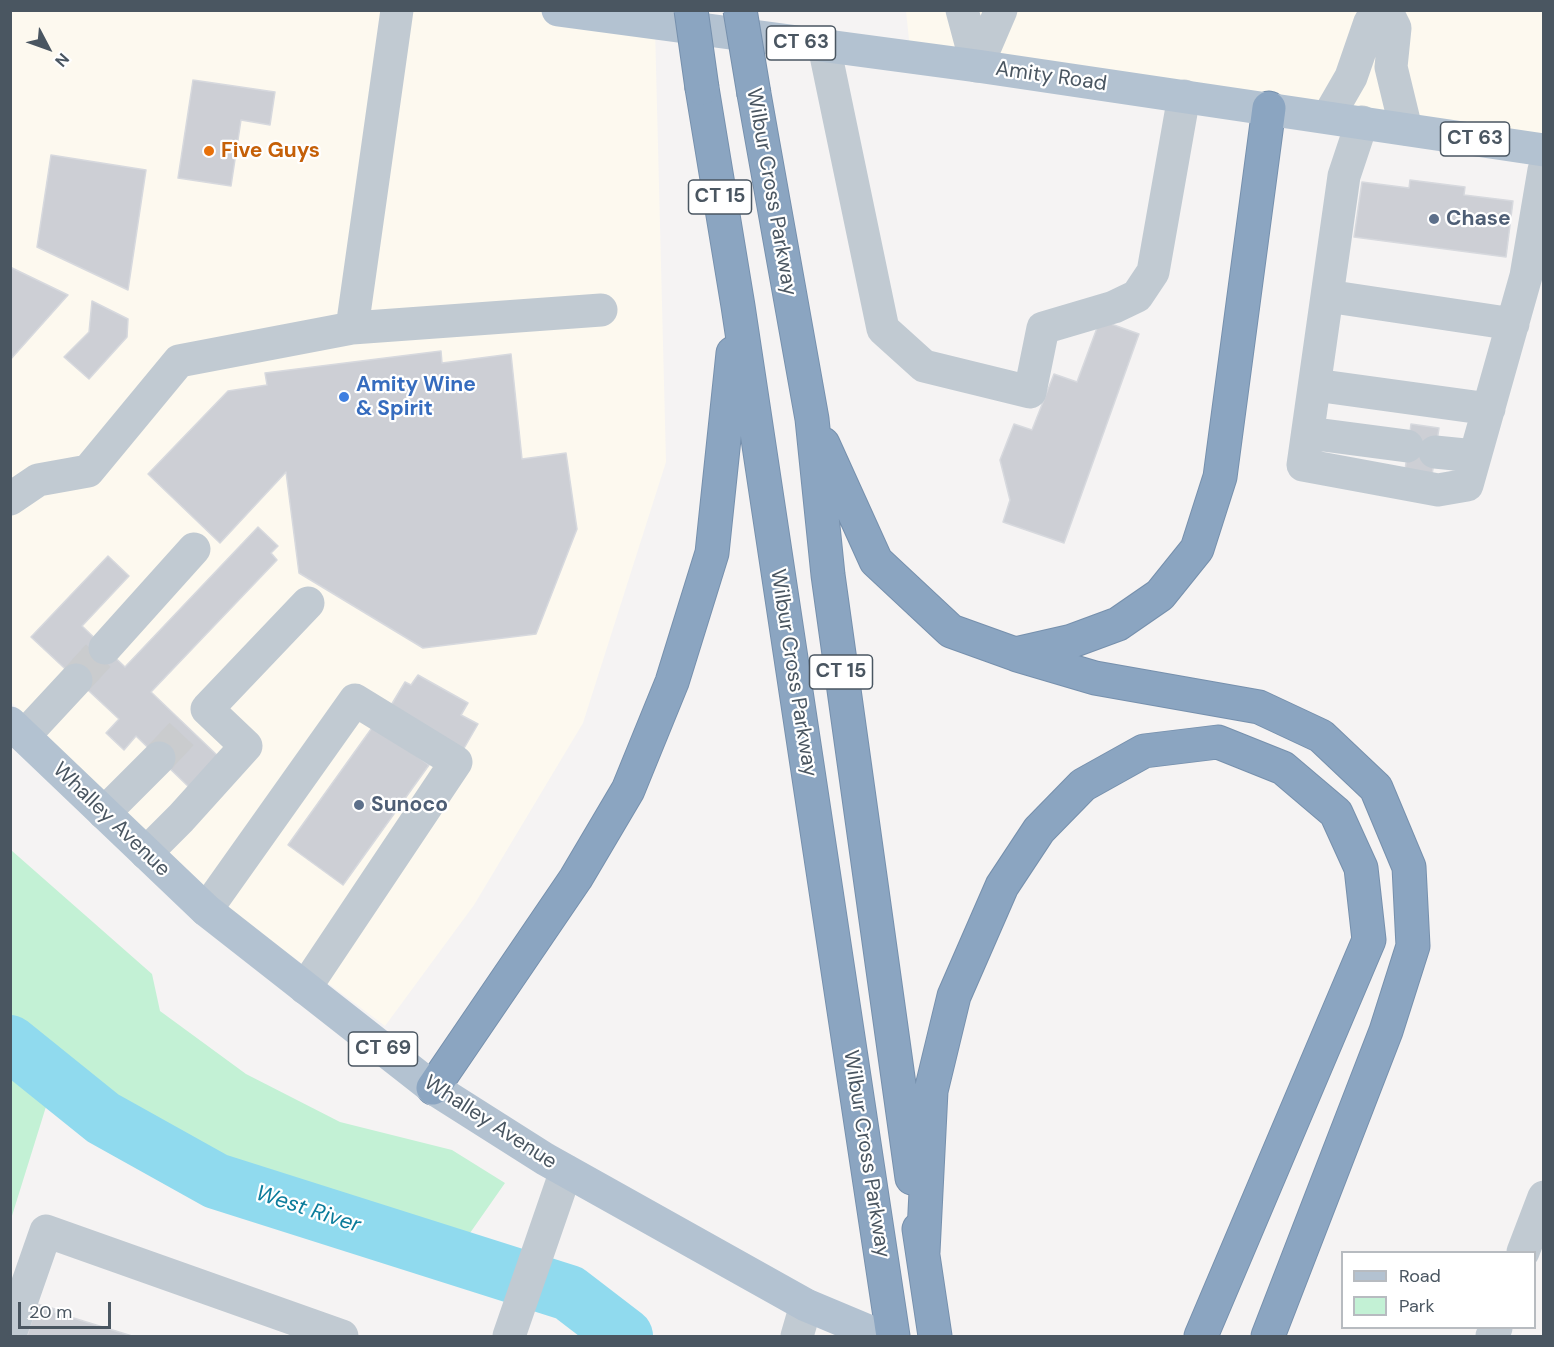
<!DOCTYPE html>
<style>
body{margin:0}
#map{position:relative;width:1554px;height:1347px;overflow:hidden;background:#f5f3f3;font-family:"DM Sans",sans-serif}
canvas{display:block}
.frame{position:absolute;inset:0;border:12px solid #4a5661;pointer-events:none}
.legend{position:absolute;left:1341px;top:1251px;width:195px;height:78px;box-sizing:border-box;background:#fff;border:2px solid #b7bbc0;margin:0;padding:8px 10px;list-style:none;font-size:18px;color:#4a5661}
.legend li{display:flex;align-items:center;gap:12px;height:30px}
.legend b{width:30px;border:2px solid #b7bbc0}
.north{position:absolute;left:18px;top:18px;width:60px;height:60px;-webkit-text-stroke:4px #fff;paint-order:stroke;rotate:131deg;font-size:16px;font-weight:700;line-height:24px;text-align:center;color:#4a5661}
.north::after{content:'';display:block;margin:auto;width:21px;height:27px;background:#4a5661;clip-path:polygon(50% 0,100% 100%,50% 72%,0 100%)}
.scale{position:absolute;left:18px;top:1302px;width:93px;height:27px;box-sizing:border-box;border:3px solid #4a5661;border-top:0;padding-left:8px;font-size:18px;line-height:21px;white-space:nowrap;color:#4a5661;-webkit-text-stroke:4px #fff;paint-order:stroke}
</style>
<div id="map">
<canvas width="1554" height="1347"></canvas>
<div class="frame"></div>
<ul class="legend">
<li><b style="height:8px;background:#b3c2d1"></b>Road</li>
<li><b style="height:16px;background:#c3f1d5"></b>Park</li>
</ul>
<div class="north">N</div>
<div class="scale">20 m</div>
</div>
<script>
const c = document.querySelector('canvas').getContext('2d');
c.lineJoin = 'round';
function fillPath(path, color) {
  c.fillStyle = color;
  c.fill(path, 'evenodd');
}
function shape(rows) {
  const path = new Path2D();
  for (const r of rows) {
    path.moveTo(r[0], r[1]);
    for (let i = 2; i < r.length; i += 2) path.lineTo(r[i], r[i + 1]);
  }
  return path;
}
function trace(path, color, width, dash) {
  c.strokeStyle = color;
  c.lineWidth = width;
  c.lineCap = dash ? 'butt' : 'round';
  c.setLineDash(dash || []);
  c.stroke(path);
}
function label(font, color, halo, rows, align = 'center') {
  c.font = font + ' "DM Sans",sans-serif';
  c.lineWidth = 4.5;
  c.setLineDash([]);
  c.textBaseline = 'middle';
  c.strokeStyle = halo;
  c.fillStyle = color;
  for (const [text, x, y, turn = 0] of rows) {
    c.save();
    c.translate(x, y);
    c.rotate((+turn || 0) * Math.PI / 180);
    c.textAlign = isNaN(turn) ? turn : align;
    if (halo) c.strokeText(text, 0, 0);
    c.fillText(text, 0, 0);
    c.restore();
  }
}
const commercial = shape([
 [576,10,655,28,666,462,583,723,474,905,385,1026,200,887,11,702,10,11],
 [906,11,1543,11,1543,138,910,49]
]);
const green = shape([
 [11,850,152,974,160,1011,246,1074,340,1122,452,1150,505,1183,456,1253,431,1243,208,1177,151,1155,118,1129,82,1091,54,1081,11,1219]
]);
const river = shape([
 [10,1043,103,1118,216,1181,569,1293,625,1336]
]);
const building = shape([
 [193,80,275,92,270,125,241,120,231,186,178,178,193,80],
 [51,155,146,170,128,290,37,247,51,155],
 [1410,180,1465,187,1464,195,1513,201,1506,257,1354,237,1362,182,1409,188,1410,180],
 [10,267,68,295,10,360,10,267],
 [92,301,128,319,127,337,89,379,64,357,89,332,92,301],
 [1100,320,1139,334,1064,543,1003,522,1010,500,1000,460,1014,424,1032,430,1054,374,1077,382,1100,320],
 [441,351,442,363,511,354,522,459,566,453,577,529,536,634,423,648,299,573,286,472,220,543,148,474,228,391,267,385,265,373,441,351],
 [1411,424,1439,428,1431,482,1404,478,1411,424],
 [258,527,278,546,271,553,277,560,151,692,220,758,191,789,136,736,124,750,106,733,119,719,31,637,108,556,129,576,82,626,125,667,258,527],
 [418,675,468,703,461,715,478,724,463,750,390,707,405,682,411,685,418,675],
 [374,725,429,765,343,885,288,845,374,725],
 [37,1304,55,1309,54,1312,132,1336,27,1336,37,1304]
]);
const minorTunnel = shape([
 [76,680,105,648],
 [159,758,188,727]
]);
const minor = shape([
 [962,10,977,66],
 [1386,10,1395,28,1391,67,1406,129],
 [824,46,883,329,924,366,1030,392,1043,328,1114,307,1137,296,1153,272,1184,96],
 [977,66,1001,10],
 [1328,117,1351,77,1370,22,1386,10],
 [1362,122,1344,176,1303,465,1438,490,1467,485,1526,276,1544,170],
 [1327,296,1513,324],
 [352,328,397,10],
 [1315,385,1489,409],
 [1308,433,1407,446],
 [1435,452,1475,456],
 [10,499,38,480,88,471,179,361,352,328,601,310],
 [105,648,194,549],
 [24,736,76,680],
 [104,813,159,758],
 [146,853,181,818,246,746,207,709,308,603],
 [206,910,355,700,456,762,305,988],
 [1523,1252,1544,1197],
 [10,1334,46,1231,342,1336],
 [509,1336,566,1171],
 [797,1336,806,1305],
 [1492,1336,1496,1328]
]);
const major = shape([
 [558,10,977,66,1544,150],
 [10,723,206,910,433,1088,545,1159,806,1305,880,1336]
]);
const highway = shape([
 [702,88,738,306,893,1336],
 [754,94,812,419,828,575,912,1178],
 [823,444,876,561,951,631,1015,654,1072,641,1118,624,1160,595,1197,549,1220,477,1269,108],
 [1017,655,1095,678,1259,707,1321,736,1376,788,1409,867,1413,946,1386,1031,1268,1336],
 [433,1088,576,878,628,790,672,682,712,553,733,353],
 [919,1229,935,1336],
 [923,1252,931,1091,954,996,1002,886,1039,830,1083,785,1144,751,1218,742,1283,768,1336,813,1361,868,1369,940,1201,1336]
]);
const highwayBridge = shape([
 [691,10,702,88],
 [740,10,754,94]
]);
const markers = [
 [209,151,6,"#e8710a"],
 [1434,219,6,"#5c6f8a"],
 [344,397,6,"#3f7fe0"],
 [359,805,6,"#5c6f8a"]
];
const shields = [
 [801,43,69],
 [1475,139,69],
 [720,197,63],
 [841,672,63],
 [383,1049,69]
];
const shieldNames = [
 ["CT 63",801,43],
 ["CT 63",1475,139],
 ["CT 15",720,197],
 ["CT 15",841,672],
 ["CT 69",383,1049]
];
const streetNames = [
 ["Amity Road",1051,77,8],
 ["Wilbur Cross Parkway",771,192,80],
 ["Wilbur Cross Parkway",793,673,81],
 ["Whalley Avenue",111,820,44],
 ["Whalley Avenue",490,1123,33],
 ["Wilbur Cross Parkway",866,1154,81]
];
const foodNames = [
 ["Five Guys",221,151]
];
const serviceNames = [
 ["Chase",1446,219],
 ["Sunoco",371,805]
];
const shopNames = [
 ["Amity Wine",356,385],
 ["& Spirit",356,409]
];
const waterNames = [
 ["West River",308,1210,18]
];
fillPath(commercial, '#fdf9ef');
fillPath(green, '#c3f1d5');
trace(river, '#90daee', 56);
fillPath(building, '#cdcfd5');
trace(building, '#d7d9de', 1.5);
trace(minorTunnel, '#caccce', 33, [33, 16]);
trace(highway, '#7690ad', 35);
trace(minor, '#c1cad2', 33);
trace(major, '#b3c2d1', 33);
trace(highway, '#8ba5c1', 33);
trace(highwayBridge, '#7690ad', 35, []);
trace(highwayBridge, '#8ba5c1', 33);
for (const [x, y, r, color] of markers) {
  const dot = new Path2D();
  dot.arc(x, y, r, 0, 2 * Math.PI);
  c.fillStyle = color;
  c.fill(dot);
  trace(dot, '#fff', 2);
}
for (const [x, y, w] of shields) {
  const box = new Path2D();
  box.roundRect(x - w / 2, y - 17, w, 34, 4.5);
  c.fillStyle = '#fff';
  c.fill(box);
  trace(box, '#4a5661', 1.5);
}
label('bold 20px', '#4a5661', null, shieldNames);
label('21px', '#4a5661', '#fff', streetNames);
label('bold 21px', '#c56008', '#fff', foodNames, 'left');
label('bold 21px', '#4e5e75', '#fff', serviceNames, 'left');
label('bold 21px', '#366cbe', '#fff', shopNames, 'left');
label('italic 22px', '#0c7c9b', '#fff', waterNames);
</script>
